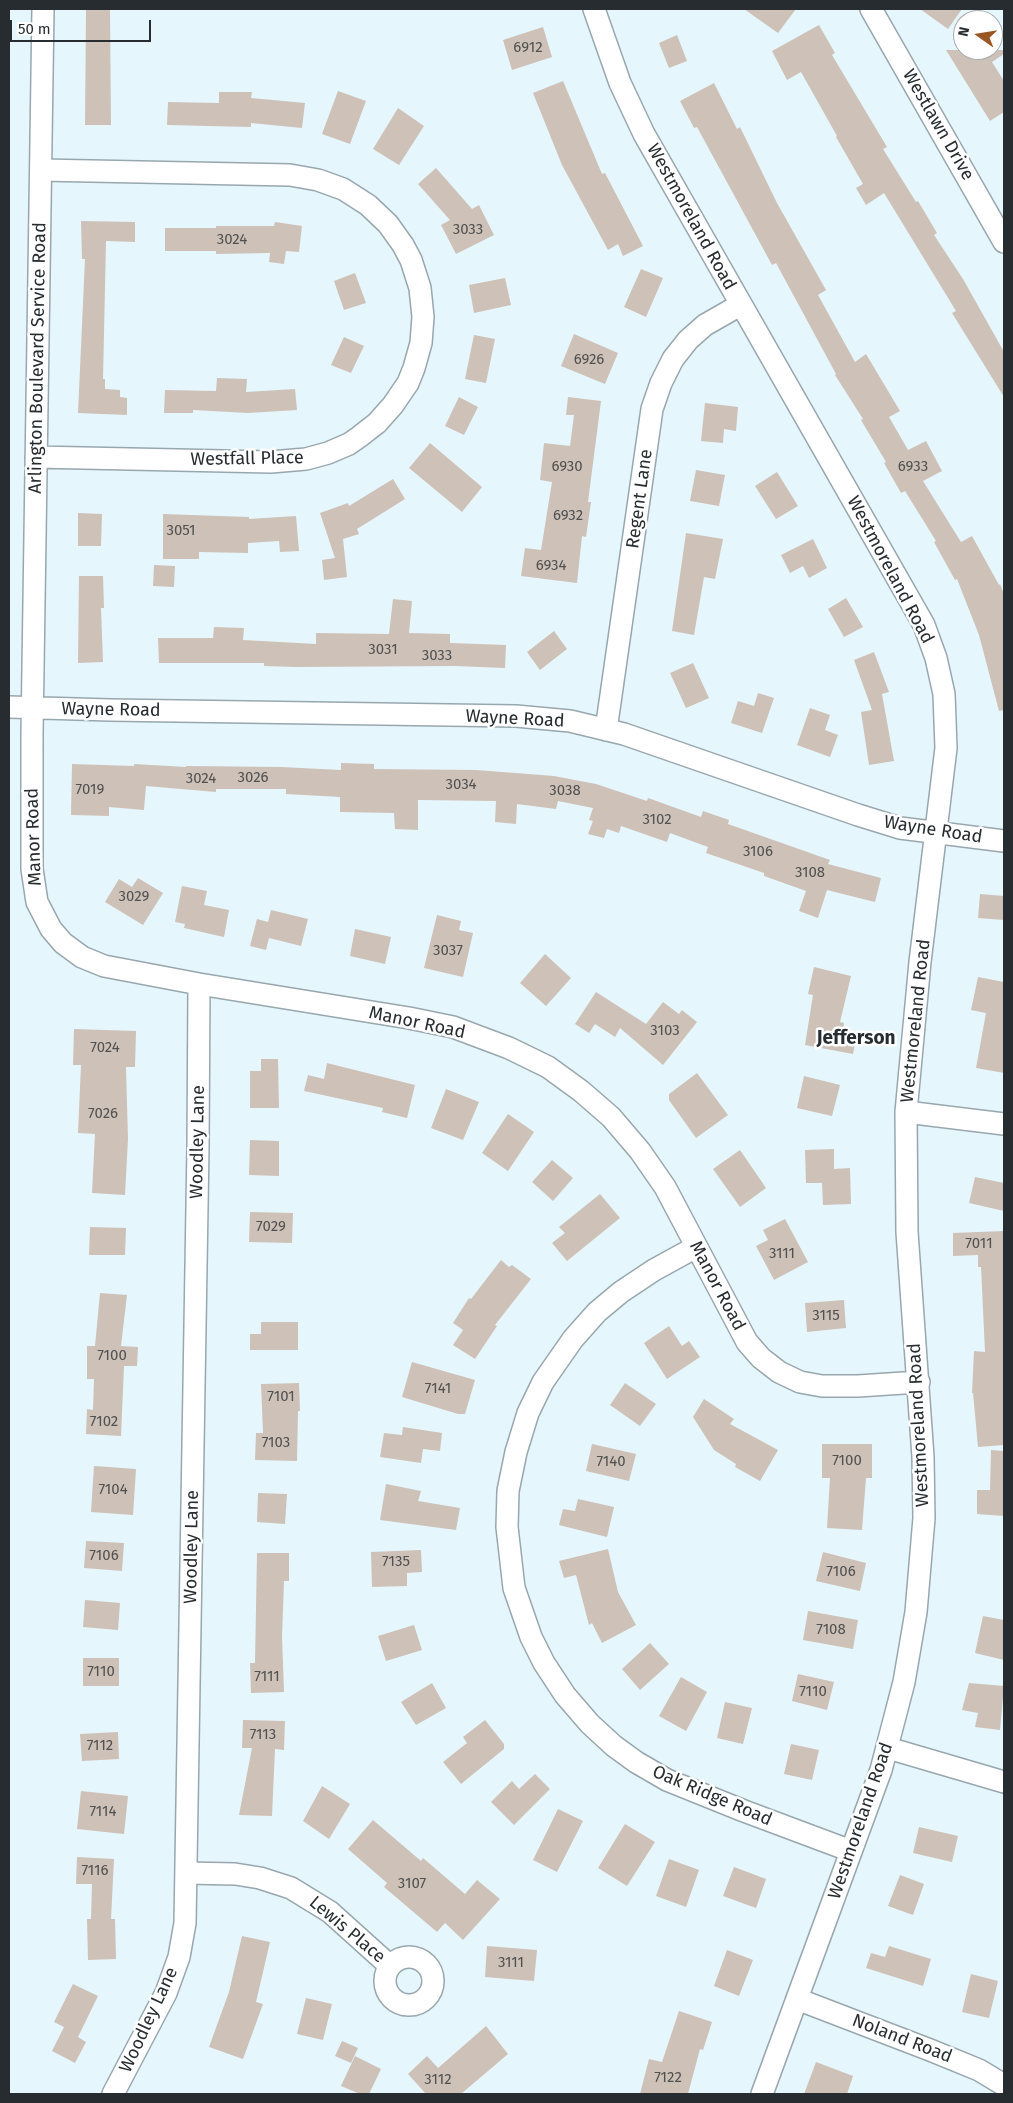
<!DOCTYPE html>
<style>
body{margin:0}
#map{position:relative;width:1013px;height:2103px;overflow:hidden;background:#e6f6fd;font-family:"Fira Sans",sans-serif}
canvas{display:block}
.frame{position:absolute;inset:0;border:10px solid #262c2f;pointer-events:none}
.north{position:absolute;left:953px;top:10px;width:50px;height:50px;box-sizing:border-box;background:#fff;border:1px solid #a8abac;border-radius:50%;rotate:283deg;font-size:14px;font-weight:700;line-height:20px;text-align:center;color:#262c2f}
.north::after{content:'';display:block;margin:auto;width:18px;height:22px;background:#995823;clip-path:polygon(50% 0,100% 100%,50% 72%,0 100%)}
.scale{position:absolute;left:10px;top:20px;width:141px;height:22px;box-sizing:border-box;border:2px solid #262c2f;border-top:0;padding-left:6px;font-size:15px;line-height:18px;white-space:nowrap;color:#262c2f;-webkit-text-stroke:4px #fff;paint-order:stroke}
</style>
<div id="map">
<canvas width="1013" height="2103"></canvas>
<div class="frame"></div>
<div class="north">N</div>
<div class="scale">50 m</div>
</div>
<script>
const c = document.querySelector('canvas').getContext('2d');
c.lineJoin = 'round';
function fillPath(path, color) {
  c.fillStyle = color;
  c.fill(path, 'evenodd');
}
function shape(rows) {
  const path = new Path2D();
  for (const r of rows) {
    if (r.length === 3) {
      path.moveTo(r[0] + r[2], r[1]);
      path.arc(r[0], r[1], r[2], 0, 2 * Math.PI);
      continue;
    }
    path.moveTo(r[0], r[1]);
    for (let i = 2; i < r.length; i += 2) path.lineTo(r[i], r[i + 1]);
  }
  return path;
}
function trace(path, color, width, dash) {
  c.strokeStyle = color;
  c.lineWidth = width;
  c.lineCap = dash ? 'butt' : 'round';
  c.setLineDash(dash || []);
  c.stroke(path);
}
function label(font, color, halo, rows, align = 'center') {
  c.font = font + ' "Fira Sans",sans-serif';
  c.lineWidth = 5;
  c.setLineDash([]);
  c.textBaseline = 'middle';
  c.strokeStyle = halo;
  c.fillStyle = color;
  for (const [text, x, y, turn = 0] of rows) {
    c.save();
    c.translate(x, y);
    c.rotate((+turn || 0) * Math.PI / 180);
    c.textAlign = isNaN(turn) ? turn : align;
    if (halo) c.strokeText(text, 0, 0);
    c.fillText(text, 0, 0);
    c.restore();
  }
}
const building = shape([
 [86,9,110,9,111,125,85,125],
 [744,9,796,9,778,33],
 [920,9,962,9,948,29],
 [819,25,835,53,832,55,887,147,883,149,916,202,918,201,937,233,934,235,963,279,1004,352,1004,397,952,313,956,311,884,193,866,205,856,188,863,184,836,137,837,136,801,72,787,80,772,51],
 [543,27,552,57,512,70,503,40],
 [677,35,687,61,669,68,659,43],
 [946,50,1004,50,1004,54,992,62,1004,81,1004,112,990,121],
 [563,81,602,174,605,173,643,246,623,256,618,244,608,250,562,165,533,93],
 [714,83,737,129,740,127,777,203,826,290,818,295,855,362,866,354,900,411,889,417,908,450,926,441,942,471,923,481,961,542,972,536,999,585,1000,584,1004,594,1004,710,999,711,979,635,957,579,955,580,934,542,936,541,905,491,901,493,884,463,886,462,861,420,863,419,835,375,836,374,776,263,772,265,697,127,694,128,680,101],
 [338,91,366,101,350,144,322,134],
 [219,92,252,92,251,98,305,103,302,128,251,123,251,127,167,125,168,102,219,103],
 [398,108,424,126,399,165,373,149],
 [436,168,472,209,479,205,494,235,456,254,441,225,450,220,418,184],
 [81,221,135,222,135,242,106,241,103,379,105,379,105,389,120,390,120,397,127,398,127,415,78,413,85,259,82,259],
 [275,222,302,226,299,252,286,251,284,264,269,262,270,253,216,254,216,251,165,251,165,228,216,228,216,226,274,226],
 [641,269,663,278,646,317,624,307],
 [355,273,366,303,344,310,334,281],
 [505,278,511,305,474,313,469,285],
 [574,334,618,353,605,384,561,366],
 [474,335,495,339,486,383,465,379],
 [344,337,364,346,351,373,331,365],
 [217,378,247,379,246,392,295,389,297,410,248,413,193,410,193,413,164,413,165,390,216,391],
 [459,397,478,407,464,435,445,426],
 [568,397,601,401,588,502,591,502,586,537,582,536,577,583,521,576,525,548,541,550,552,482,540,480,544,443,570,446,574,415,566,415],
 [705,403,738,407,736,431,724,429,723,443,701,441],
 [430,443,482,487,462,512,409,468],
 [696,470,725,475,719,506,690,501],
 [777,472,798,506,776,519,755,486],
 [393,479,405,499,357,529,359,534,343,539,347,577,324,580,322,560,335,558,320,513,348,503,349,506],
 [78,513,102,514,101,546,78,546],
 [163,514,249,517,249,519,296,516,299,551,280,552,279,541,248,543,248,553,199,552,199,559,163,559],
 [686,533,723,539,715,579,704,577,694,635,672,631],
 [813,539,827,568,809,578,803,566,790,573,781,555],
 [154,565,175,566,174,587,153,586],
 [79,576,103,576,104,608,101,608,103,662,78,663],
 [846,598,863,627,844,637,828,609],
 [393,599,412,601,409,633,450,634,450,643,506,645,505,668,455,666,295,667,264,666,264,663,159,663,158,638,213,638,214,627,244,628,243,640,316,644,316,633,389,634],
 [554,631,567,649,540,670,527,652],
 [874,652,889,692,882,694,894,761,869,765,861,712,872,710,854,660],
 [693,663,709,698,686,708,670,673],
 [758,693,774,698,762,733,731,723,738,701,754,706],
 [810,708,830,715,825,730,838,735,830,757,797,745],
 [341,763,374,764,374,769,476,770,554,776,596,784,647,801,648,798,701,817,703,811,729,820,728,824,830,860,828,864,881,878,875,902,827,890,818,918,799,911,806,891,764,876,764,873,706,853,708,847,670,833,667,842,621,826,619,833,607,829,604,838,588,834,593,821,589,820,593,808,558,801,556,809,517,804,516,824,495,822,496,801,418,800,418,830,395,829,394,813,340,812,340,797,286,794,286,789,216,789,216,792,146,786,144,810,109,807,109,816,71,815,72,764,134,766,134,764,186,767,186,766,281,767,341,770],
 [138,878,163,893,143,925,105,902,119,879,132,887],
 [182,886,207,891,204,905,229,910,224,937,184,928,185,924,175,922],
 [980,894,1004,896,1004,920,978,918],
 [271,910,308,919,301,946,269,938,266,950,250,946,257,919,268,922],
 [437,915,461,921,459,930,473,933,463,977,424,968],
 [355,929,391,937,385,964,350,956],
 [545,954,571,978,546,1006,520,983],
 [814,967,851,976,840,1022,844,1023,842,1037,856,1039,853,1054,805,1045,813,995,808,994],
 [978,977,1004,982,1004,1073,976,1068,986,1013,971,1010],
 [596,992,646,1024,663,1002,679,1014,682,1010,697,1022,663,1065,620,1028,615,1037,595,1024,589,1033,575,1024],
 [74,1029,136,1031,135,1067,126,1067,128,1139,125,1195,92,1193,95,1134,78,1133,81,1065,73,1065],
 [261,1059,278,1059,279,1108,250,1108,250,1071,261,1071],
 [327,1063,415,1085,407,1118,382,1112,383,1108,304,1091,308,1075,324,1079],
 [697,1073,728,1115,696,1138,669,1100,669,1094],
 [804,1076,840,1085,832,1116,797,1108],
 [446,1089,479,1102,463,1140,431,1128],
 [508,1114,534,1132,508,1171,482,1153],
 [250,1140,279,1141,279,1176,249,1175],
 [834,1149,834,1169,850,1168,851,1204,823,1205,822,1183,806,1183,805,1150],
 [740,1150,766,1188,740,1207,713,1169],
 [552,1160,573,1178,553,1201,532,1182],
 [975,1177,1004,1183,1004,1211,969,1203],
 [600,1194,620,1218,567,1261,552,1243,565,1233,559,1227],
 [250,1212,293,1213,292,1243,249,1242],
 [785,1219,808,1262,774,1280,756,1246,768,1240,763,1230],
 [90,1227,126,1228,125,1255,89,1255],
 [1004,1231,1004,1445,978,1447,973,1393,972,1393,974,1351,985,1352,981,1267,978,1267,978,1255,953,1256,953,1233],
 [501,1260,509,1267,512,1265,531,1279,495,1325,497,1326,475,1359,453,1345,463,1330,453,1323,469,1298,471,1299],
 [100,1293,127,1295,121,1346,138,1347,137,1366,124,1366,121,1436,86,1434,87,1409,93,1410,94,1379,87,1379,87,1346,95,1346],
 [844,1300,846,1328,807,1332,805,1303],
 [261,1322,298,1322,298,1350,250,1350,250,1334,261,1334],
 [669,1326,682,1346,689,1341,700,1357,667,1379,644,1343],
 [412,1362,475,1380,465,1414,458,1414,402,1397],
 [299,1383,300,1411,298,1411,297,1461,255,1460,256,1433,263,1433,261,1384],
 [625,1383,656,1404,640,1426,610,1405],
 [704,1399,734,1419,730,1424,778,1450,760,1481,735,1467,736,1464,714,1450,693,1417],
 [403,1427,442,1433,440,1451,423,1449,421,1463,380,1457,384,1433,402,1435],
 [592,1444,636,1454,629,1481,586,1471],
 [822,1444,872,1444,872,1478,866,1478,862,1530,827,1528,830,1478,822,1478],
 [991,1450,1004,1451,1004,1516,977,1514,977,1490,990,1490],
 [94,1466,136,1469,133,1515,91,1512],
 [386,1484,421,1491,418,1501,460,1508,456,1530,380,1520],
 [258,1493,287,1494,285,1524,257,1522],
 [578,1499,614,1507,607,1537,559,1525,563,1509,575,1511],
 [86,1541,124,1543,122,1571,84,1568],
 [608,1549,618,1592,636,1625,602,1643,592,1623,589,1625,576,1575,564,1578,559,1561],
 [421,1550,422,1572,407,1573,407,1586,372,1587,371,1552],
 [823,1552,866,1563,860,1591,816,1581],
 [257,1553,289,1553,289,1581,284,1581,282,1637,284,1692,251,1693,250,1663,255,1663],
 [85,1600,120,1603,118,1630,83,1627],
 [808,1611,858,1620,853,1649,803,1640],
 [983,1616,1004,1620,1004,1660,975,1653],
 [414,1625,422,1650,386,1661,378,1636],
 [650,1643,669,1664,640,1690,622,1669],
 [83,1658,119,1658,119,1686,83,1686],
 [798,1674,834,1682,827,1710,792,1701],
 [681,1677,707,1692,686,1731,659,1716],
 [432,1683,446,1708,416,1725,401,1702],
 [969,1683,1004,1686,1000,1730,975,1727,978,1713,962,1710],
 [725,1702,752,1708,743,1744,717,1738],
 [243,1720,285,1721,284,1750,275,1749,272,1816,239,1815,252,1748,242,1748],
 [485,1720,504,1744,504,1749,461,1784,443,1762,467,1743,463,1737],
 [118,1732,119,1759,82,1761,80,1734],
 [791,1744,819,1750,812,1780,784,1774],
 [535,1774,550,1789,514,1825,491,1802,512,1781,519,1789],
 [322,1786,350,1804,329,1839,303,1821],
 [81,1791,128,1796,124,1834,77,1829],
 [558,1809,583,1821,557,1872,533,1860],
 [373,1820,421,1861,423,1858,465,1894,477,1880,500,1899,463,1940,445,1923,437,1932,384,1887,387,1883,348,1849],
 [625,1824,655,1842,627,1886,598,1868],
 [919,1827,958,1836,952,1862,913,1853],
 [77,1857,114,1859,111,1919,115,1919,116,1959,88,1960,87,1919,91,1919,92,1884,76,1884],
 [669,1859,699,1870,686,1907,656,1896],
 [734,1867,766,1879,756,1908,723,1896],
 [900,1875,924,1884,913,1915,888,1906],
 [242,1936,270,1942,256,2002,263,2004,243,2059,209,2047,229,1992],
 [487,1946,537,1950,534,1981,485,1977],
 [889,1946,931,1959,923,1986,866,1968,871,1953,885,1957],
 [727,1950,753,1960,739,1996,714,1986],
 [971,1974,998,1981,989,2018,962,2012],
 [73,1984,98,1996,78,2037,86,2042,75,2063,52,2051,64,2027,54,2022],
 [306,1998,332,2004,323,2040,297,2034],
 [679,2011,712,2022,703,2050,700,2049,688,2094,640,2094,649,2059,662,2062],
 [486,2026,508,2054,461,2094,426,2094,408,2074,427,2056,438,2068],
 [342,2041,358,2048,351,2063,335,2056],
 [355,2056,381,2069,369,2094,360,2094,341,2086],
 [816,2062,853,2076,847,2094,804,2094]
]);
const minor = shape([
 [43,9,32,733,32,869,37,902,51,929,63,943,82,957,104,966,199,984,409,1018,453,1027,509,1048,548,1067,581,1091,611,1117,640,1151,665,1187,747,1342,761,1358,779,1372,800,1382,822,1386,858,1386,919,1382],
 [594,9,620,83,644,134,924,625,936,658,944,694,946,748,920,962,906,1112,907,1232,923,1457,924,1518,916,1612,904,1682,881,1770,762,2094],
 [871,9,1004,242],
 [36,457,271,462,306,459,328,453,349,444,359,437,377,423,393,405,408,383,414,368,421,343,423,317,420,288,411,260,403,245,388,224,368,205,343,189,318,180,290,175,41,170],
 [9,707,110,710,516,716,570,721,624,734,858,815,900,828,1004,841],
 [606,730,652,409,661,383,673,359,688,340,705,325,740,305],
 [906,1112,1004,1124],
 [696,1247,654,1270,621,1292,597,1312,573,1339,543,1382,528,1413,516,1452,508,1491,507,1527,514,1588,531,1637,544,1663,565,1695,590,1724,614,1746,636,1762,667,1780,744,1811,851,1851],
 [888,1748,1004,1782],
 [187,1873,235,1874,260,1878,291,1888,330,1912,390,1966],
 [409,1981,24],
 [797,1999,930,2050,979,2070,1004,2085],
 [113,2094,166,1993,179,1957,185,1923,198,1147,199,984]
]);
const numberNames = [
 ["6912",528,48],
 ["3033",468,230],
 ["3024",232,240],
 ["6926",589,360],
 ["6930",567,467],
 ["6933",913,467],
 ["6932",568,516],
 ["3051",181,531],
 ["6934",551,566],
 ["3031",383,650],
 ["3033",437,656],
 ["3026",253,778],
 ["3024",201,779],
 ["3034",461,785],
 ["7019",90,790],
 ["3038",565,791],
 ["3102",657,820],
 ["3106",758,852],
 ["3108",810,873],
 ["3029",134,897],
 ["3037",448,951],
 ["3103",665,1031],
 ["7024",105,1048],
 ["7026",103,1114],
 ["7029",271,1227],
 ["7011",979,1244],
 ["3111",782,1254],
 ["3115",826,1316],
 ["7100",112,1356],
 ["7141",438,1389],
 ["7101",281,1397],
 ["7102",104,1422],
 ["7103",276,1443],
 ["7100",847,1461],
 ["7140",611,1462],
 ["7104",113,1490],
 ["7106",104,1556],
 ["7135",396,1562],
 ["7106",841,1572],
 ["7108",831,1630],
 ["7110",101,1672],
 ["7111",267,1677],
 ["7110",813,1692],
 ["7113",263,1735],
 ["7112",100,1746],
 ["7114",103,1812],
 ["7116",95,1871],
 ["3107",412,1884],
 ["3111",511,1963],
 ["7122",668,2078],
 ["3112",438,2080]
];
const streetNames = [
 ["Westlawn Drive",938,125,60],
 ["Westmoreland Road",691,217,61],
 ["Arlington Boulevard Service Road",38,358,-89],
 ["Westfall Place",247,459,-1],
 ["Regent Lane",640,499,-82],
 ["Westmoreland Road",890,570,62],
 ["Wayne Road",111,710,1],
 ["Wayne Road",515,719,3],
 ["Wayne Road",933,830,9],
 ["Manor Road",34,837,-92],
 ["Westmoreland Road",916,1021,-84],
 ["Manor Road",417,1023,12],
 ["Woodley Lane",198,1142,-89],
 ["Manor Road",717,1286,62],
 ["Westmoreland Road",919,1425,-93],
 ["Woodley Lane",192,1547,-89],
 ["Oak Ridge Road",712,1796,23],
 ["Westmoreland Road",861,1821,-71],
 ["Lewis Place",347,1930,40],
 ["Woodley Lane",149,2020,-65],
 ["Noland Road",902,2039,21]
];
const neighbourhoodNames = [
 ["Jefferson",856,1039]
];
fillPath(building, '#cec1b7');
trace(minor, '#98a7ae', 24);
trace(minor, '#fff', 21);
label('15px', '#505151', null, numberNames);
label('18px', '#262c2f', '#fff', streetNames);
label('bold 19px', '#262c2f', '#fff', neighbourhoodNames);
</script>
